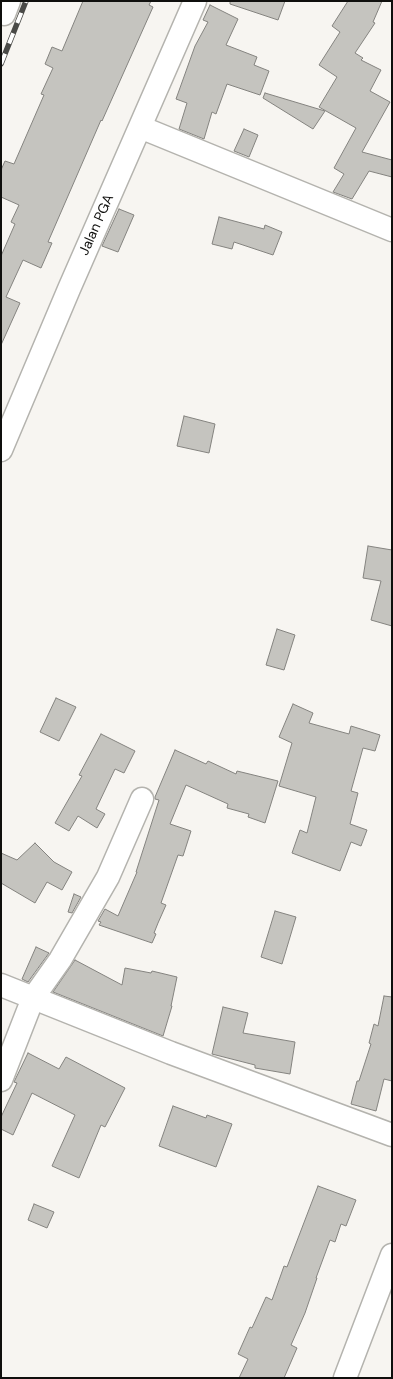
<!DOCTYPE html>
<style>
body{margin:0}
#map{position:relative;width:393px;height:1379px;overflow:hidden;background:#f7f5f1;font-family:"DM Sans",sans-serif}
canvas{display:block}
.frame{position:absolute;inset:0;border:2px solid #0f0f0d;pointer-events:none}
</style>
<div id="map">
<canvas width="393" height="1379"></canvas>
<div class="frame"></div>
</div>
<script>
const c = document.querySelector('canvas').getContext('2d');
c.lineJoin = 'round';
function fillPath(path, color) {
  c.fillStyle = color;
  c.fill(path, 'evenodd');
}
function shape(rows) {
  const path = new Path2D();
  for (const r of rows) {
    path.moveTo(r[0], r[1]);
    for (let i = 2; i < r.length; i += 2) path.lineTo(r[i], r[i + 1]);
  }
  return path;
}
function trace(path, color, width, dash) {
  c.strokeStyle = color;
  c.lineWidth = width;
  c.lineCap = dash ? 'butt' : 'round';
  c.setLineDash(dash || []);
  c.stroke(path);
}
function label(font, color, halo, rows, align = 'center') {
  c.font = font + ' "DM Sans",sans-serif';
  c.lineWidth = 5;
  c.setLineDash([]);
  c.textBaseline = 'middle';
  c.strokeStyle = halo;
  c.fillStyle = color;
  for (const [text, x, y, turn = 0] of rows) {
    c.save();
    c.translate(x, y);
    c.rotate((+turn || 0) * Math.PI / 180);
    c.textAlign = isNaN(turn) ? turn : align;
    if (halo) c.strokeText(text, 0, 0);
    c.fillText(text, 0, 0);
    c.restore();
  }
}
const building = shape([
 [83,1,151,1,149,5,153,7,102,121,101,120,48,242,52,243,41,268,23,260,6,297,20,303,1,345,1,256,15,224,11,222,19,205,1,197,1,170,5,161,14,164,44,95,41,94,53,68,45,64,52,47,62,51,83,1],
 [230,1,285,1,278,20,230,4,230,1],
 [348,1,382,1,373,22,375,23,355,53,363,58,361,60,381,70,370,91,390,102,362,152,392,160,392,177,369,171,352,199,333,192,344,174,334,168,356,128,319,107,337,77,319,65,340,32,332,26,348,1],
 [210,5,238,19,226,45,257,57,254,65,269,71,260,95,227,84,216,114,212,112,204,139,179,129,187,103,176,99,195,46,208,22,203,20,210,5],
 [265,93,325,111,313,129,263,98,265,93],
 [244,129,258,135,249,157,234,151,244,129],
 [119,209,134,215,118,252,102,246,119,209],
 [219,217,264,229,265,225,282,232,273,255,234,242,232,249,212,244,219,217],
 [184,416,215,424,209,453,177,446,184,416],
 [368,546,392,550,392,626,371,620,381,581,363,578,368,546],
 [277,629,295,635,284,670,266,665,277,629],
 [56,698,76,707,59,741,40,732,56,698],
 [293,704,313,713,309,723,349,734,351,726,380,735,375,751,363,748,351,791,358,793,350,824,367,830,361,846,351,842,340,871,292,853,300,830,307,833,316,797,279,786,292,743,279,737,293,704],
 [101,734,135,751,124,773,115,769,96,809,105,814,97,828,78,816,69,831,55,823,82,776,79,775,101,734],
 [175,750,206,764,208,761,236,774,237,771,278,781,265,823,248,817,249,814,227,808,228,804,186,785,170,824,191,831,183,856,178,855,161,903,166,905,158,923,154,933,156,934,152,943,99,925,101,922,98,921,105,909,118,916,137,872,136,872,159,800,155,799,155,797,175,750],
 [35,843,54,862,72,872,62,890,47,882,35,903,1,883,1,853,17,860,35,843],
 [74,894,81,897,72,913,68,912,74,894],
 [275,911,296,917,282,964,261,957,275,911],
 [36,947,49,953,28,982,22,979,36,947],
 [75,960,122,985,125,968,151,973,152,971,177,977,171,1006,172,1006,163,1036,53,992,75,960],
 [384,996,392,997,392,1081,384,1079,376,1111,351,1104,357,1081,359,1081,371,1044,369,1043,374,1024,378,1026,384,996],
 [223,1007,248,1013,243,1033,295,1042,290,1074,255,1068,255,1065,212,1054,223,1007],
 [28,1053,59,1069,66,1057,125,1088,105,1127,101,1125,79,1178,52,1166,75,1115,32,1093,13,1135,1,1129,1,1117,17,1083,14,1082,28,1053],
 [173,1106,206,1118,207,1115,232,1124,216,1167,159,1146,173,1106],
 [318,1186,356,1200,346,1226,341,1224,335,1242,330,1240,316,1278,317,1278,305,1313,291,1345,297,1348,284,1378,239,1378,248,1359,238,1354,250,1327,252,1328,266,1297,272,1300,284,1266,287,1267,318,1186],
 [34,1204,54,1212,47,1228,28,1220,34,1204]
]);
const minor = shape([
 [4,14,9,1],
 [140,127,392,230],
 [1,450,69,289,195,1],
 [1,985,171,1053,392,1135],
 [1,1080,33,998,60,960,108,877,142,799],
 [345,1378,392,1255]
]);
const rail = shape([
 [1,64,26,1]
]);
const streetNames = [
 ["Jalan PGA",97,225,-66]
];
fillPath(building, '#c5c4bf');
trace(building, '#84837f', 1);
trace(minor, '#b4b3ae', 25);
trace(minor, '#fff', 22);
trace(rail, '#4a4a47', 5.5);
trace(rail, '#fff', 4, [11]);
label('14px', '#0f0f0d', '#fff', streetNames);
</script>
